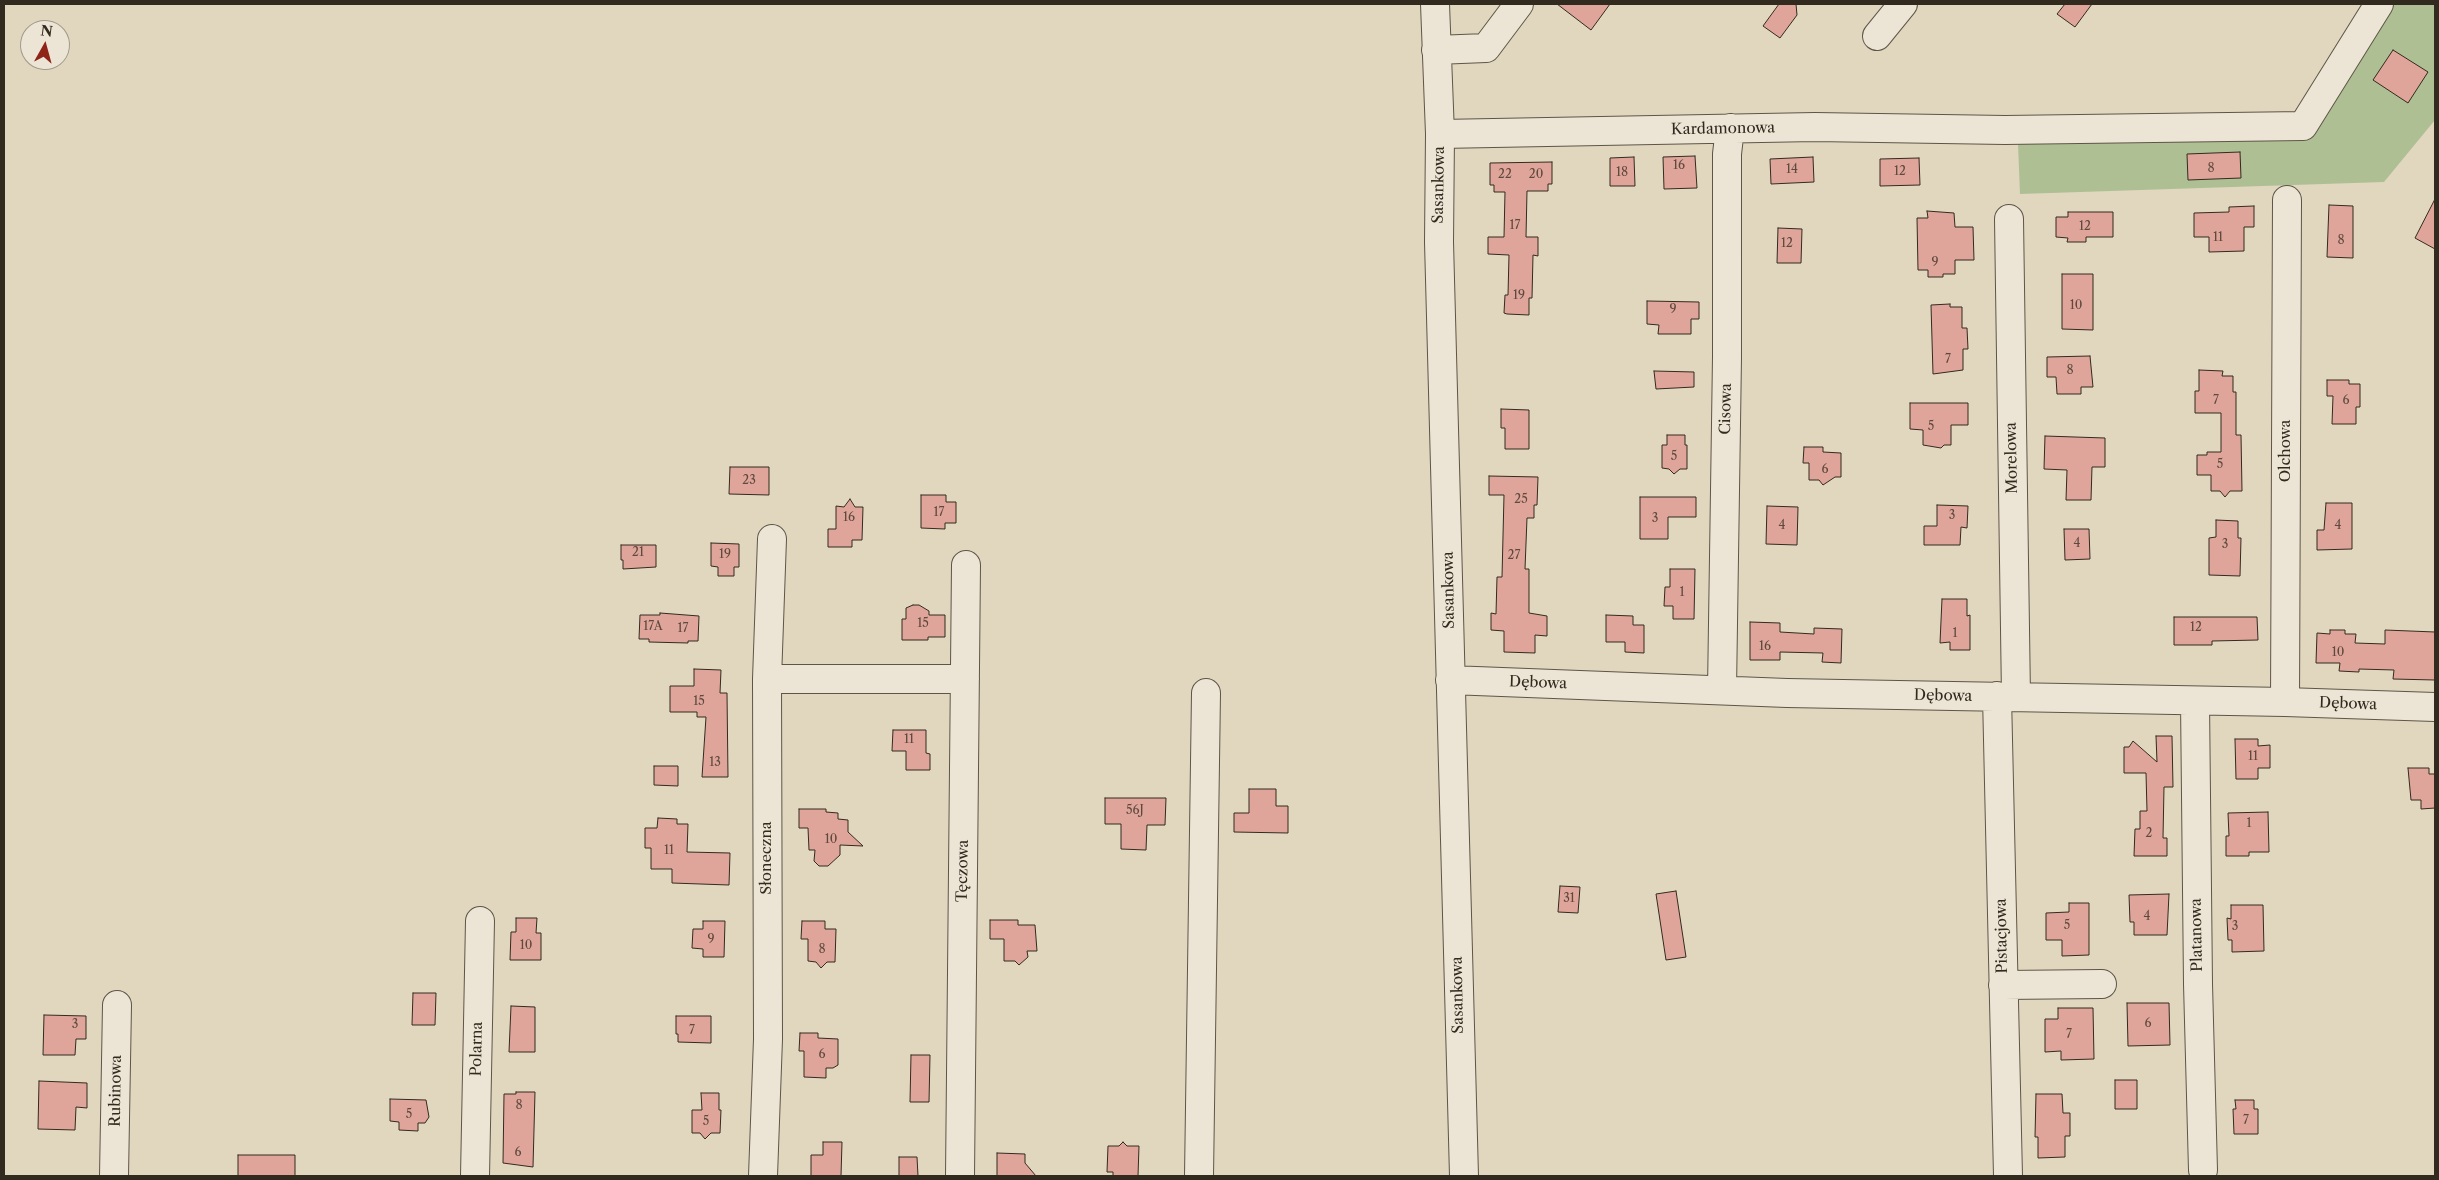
<!DOCTYPE html>
<meta charset="utf-8">
<style>
body{margin:0}
#map{position:relative;width:2439px;height:1180px;overflow:hidden;background:#e1d7be;font-family:"Libre Caslon Text",serif}
canvas{display:block}
.frame{position:absolute;inset:0;border:5px solid #332a1f;pointer-events:none}
.north{position:absolute;left:20px;top:20px;width:50px;height:50px;box-sizing:border-box;background:#ece5d5;border:1px solid #a29a8c;border-radius:50%;rotate:7deg;font-size:14px;font-weight:700;line-height:20px;text-align:center;color:#332a1f}
.north::after{content:'';display:block;margin:auto;width:18px;height:22px;background:#8f2418;clip-path:polygon(50% 0,100% 100%,50% 72%,0 100%)}
</style>
<div id="map">
<canvas width="2439" height="1180"></canvas>
<div class="frame"></div>
<div class="north">N</div>
</div>
<script>
const c = document.querySelector('canvas').getContext('2d');
c.lineJoin = 'round';
function fillPath(path, color) {
  c.fillStyle = color;
  c.fill(path, 'evenodd');
}
function shape(rows) {
  const path = new Path2D();
  for (const r of rows) {
    path.moveTo(r[0], r[1]);
    for (let i = 2; i < r.length; i += 2) path.lineTo(r[i], r[i + 1]);
  }
  return path;
}
function trace(path, color, width, dash) {
  c.strokeStyle = color;
  c.lineWidth = width;
  c.lineCap = dash ? 'butt' : 'round';
  c.setLineDash(dash || []);
  c.stroke(path);
}
function label(font, color, halo, rows, align = 'center') {
  c.font = font + ' "Libre Caslon Text",serif';
  c.lineWidth = 5;
  c.setLineDash([]);
  c.textBaseline = 'middle';
  c.strokeStyle = halo;
  c.fillStyle = color;
  for (const [text, x, y, turn = 0] of rows) {
    c.save();
    c.translate(x, y);
    c.rotate((+turn || 0) * Math.PI / 180);
    c.textAlign = isNaN(turn) ? turn : align;
    if (halo) c.strokeText(text, 0, 0);
    c.fillText(text, 0, 0);
    c.restore();
  }
}
const green = shape([
 [2381,4,2435,4,2435,120,2384,182,2020,194,2017,119,2301,120]
]);
const building = shape([
 [1557,4,1610,4,1591,30,1557,4],
 [1779,4,1796,4,1797,15,1780,38,1763,26,1779,4],
 [2065,4,2092,4,2075,27,2057,14,2065,4],
 [2393,50,2428,72,2408,103,2373,80,2393,50],
 [2240,152,2241,178,2188,180,2187,154,2240,152],
 [1695,156,1697,188,1664,189,1663,157,1695,156],
 [1634,157,1635,186,1610,186,1610,158,1634,157],
 [1813,157,1814,182,1771,184,1770,159,1813,157],
 [1919,158,1920,185,1880,186,1880,159,1919,158],
 [1552,162,1552,184,1548,184,1548,191,1527,191,1526,237,1538,237,1538,256,1533,255,1532,298,1529,298,1529,315,1507,314,1504,313,1505,295,1508,295,1509,255,1488,254,1488,237,1504,237,1505,192,1494,192,1494,185,1490,185,1490,163,1552,162],
 [2435,199,2435,249,2415,238,2435,199],
 [2329,205,2353,206,2353,258,2327,257,2329,205],
 [2254,206,2254,227,2244,227,2244,251,2209,252,2209,237,2194,237,2194,213,2229,212,2229,207,2254,206],
 [1927,211,1954,213,1955,227,1973,227,1974,260,1955,260,1955,274,1943,274,1943,277,1928,277,1928,270,1918,270,1917,218,1928,218,1927,211],
 [2068,212,2113,212,2113,237,2086,237,2086,242,2067,242,2068,238,2056,237,2056,217,2068,217,2068,212],
 [1778,228,1802,229,1801,263,1777,263,1778,228],
 [2062,274,2093,274,2093,330,2062,329,2062,274],
 [1647,301,1699,302,1699,319,1691,319,1691,334,1658,334,1659,325,1647,324,1647,301],
 [1950,304,1950,307,1962,307,1962,328,1967,328,1968,349,1963,349,1963,370,1933,374,1931,305,1950,304],
 [2090,356,2093,387,2081,387,2081,394,2057,394,2056,377,2047,377,2047,357,2090,356],
 [2199,370,2223,371,2222,376,2233,376,2233,392,2236,392,2236,435,2241,435,2242,491,2230,491,2225,497,2220,491,2211,491,2211,475,2197,475,2197,455,2207,455,2207,452,2221,452,2221,413,2195,413,2195,391,2199,391,2199,370],
 [1654,371,1694,372,1694,387,1656,389,1654,371],
 [2327,380,2349,380,2349,384,2360,384,2360,407,2356,407,2356,424,2332,424,2333,396,2327,396,2327,380],
 [1910,403,1968,403,1968,425,1951,425,1951,445,1944,445,1941,448,1923,445,1923,430,1910,429,1910,403],
 [1501,409,1529,410,1529,449,1505,449,1505,428,1501,428,1501,409],
 [1667,435,1685,435,1685,445,1687,445,1687,469,1680,469,1674,474,1669,469,1662,468,1662,445,1667,445,1667,435],
 [2045,436,2105,438,2105,467,2092,467,2091,500,2066,500,2067,470,2044,469,2045,436],
 [1804,447,1823,447,1823,452,1841,453,1841,477,1835,477,1823,485,1819,480,1809,480,1809,463,1803,463,1804,447],
 [730,467,769,467,769,495,729,494,730,467],
 [1489,476,1538,477,1537,505,1534,505,1534,518,1527,518,1525,569,1529,569,1529,613,1547,616,1547,636,1535,635,1535,653,1504,652,1504,631,1491,630,1491,613,1496,614,1497,577,1502,577,1504,495,1489,495,1489,476],
 [921,495,946,495,946,502,956,502,956,523,945,523,945,529,921,528,921,495],
 [1640,497,1696,497,1696,517,1668,517,1668,539,1640,539,1640,497],
 [850,499,855,507,863,507,862,540,852,540,852,547,828,547,828,529,836,529,836,506,844,507,850,499],
 [2326,503,2352,503,2352,549,2317,550,2317,530,2324,530,2326,503],
 [1937,505,1968,506,1967,528,1961,527,1960,545,1924,545,1924,526,1937,526,1937,505],
 [1767,506,1798,507,1797,545,1766,544,1767,506],
 [2216,520,2238,521,2238,538,2241,538,2240,576,2209,575,2209,538,2216,537,2216,520],
 [2064,529,2089,529,2090,559,2065,560,2064,529],
 [711,543,739,544,739,567,734,567,734,576,718,576,718,567,711,566,711,543],
 [621,545,656,545,656,567,623,569,623,560,621,560,621,545],
 [1670,569,1695,569,1694,619,1673,619,1673,606,1664,606,1665,587,1670,587,1670,569],
 [1942,599,1967,599,1967,616,1970,615,1970,650,1950,650,1950,642,1940,643,1942,599],
 [913,605,919,605,929,611,929,615,945,615,945,637,928,637,928,640,902,640,902,619,906,619,906,608,913,605],
 [660,613,699,616,698,641,688,641,688,643,649,642,649,639,639,639,640,615,660,615,660,613],
 [1606,615,1633,616,1633,625,1644,625,1644,653,1625,652,1625,642,1606,642,1606,615],
 [2174,617,2257,617,2258,640,2212,641,2212,645,2174,645,2174,617],
 [1750,622,1780,623,1780,632,1814,634,1814,628,1842,629,1841,663,1822,662,1823,653,1780,652,1780,660,1750,660,1750,622],
 [2330,630,2345,630,2345,634,2356,634,2355,643,2385,644,2385,630,2435,632,2435,680,2393,679,2394,670,2359,669,2359,672,2339,671,2340,663,2316,663,2317,633,2330,634,2330,630],
 [694,669,721,670,720,693,727,693,728,777,702,777,706,717,697,717,697,712,670,712,670,686,694,686,694,669],
 [893,730,926,730,926,753,930,754,930,770,906,770,906,751,892,751,893,730],
 [2156,736,2172,736,2173,787,2164,787,2163,838,2167,838,2167,856,2134,856,2135,829,2140,829,2140,811,2147,811,2146,773,2124,773,2124,747,2129,747,2133,741,2157,762,2156,736],
 [2235,739,2258,739,2258,746,2270,745,2270,768,2258,768,2258,779,2236,779,2235,739],
 [654,766,678,766,678,786,654,785,654,766],
 [2408,768,2429,768,2429,774,2435,774,2435,808,2421,809,2421,800,2411,800,2408,768],
 [1249,789,1276,789,1276,806,1288,806,1288,833,1234,832,1234,813,1249,813,1249,789],
 [1105,798,1166,798,1165,825,1147,825,1146,850,1121,849,1121,824,1105,824,1105,798],
 [799,809,826,809,826,812,838,813,838,819,848,820,848,832,863,846,840,845,840,855,828,866,819,866,814,861,815,850,809,850,808,828,799,828,799,809],
 [2268,812,2269,852,2249,852,2249,856,2226,856,2226,836,2229,836,2228,813,2268,812],
 [658,818,677,819,677,824,688,824,687,852,730,853,729,885,672,883,672,869,651,869,651,848,645,848,645,828,657,828,658,818],
 [1560,886,1580,887,1578,913,1558,912,1560,886],
 [1676,891,1686,957,1666,960,1656,894,1676,891],
 [2169,894,2167,935,2134,935,2134,922,2130,922,2129,895,2169,894],
 [2069,903,2089,903,2089,955,2062,956,2062,940,2046,940,2046,913,2069,912,2069,903],
 [2231,905,2263,905,2264,951,2232,952,2232,940,2228,940,2227,918,2231,919,2231,905],
 [516,918,537,918,536,933,541,933,541,960,510,960,511,932,516,932,516,918],
 [990,920,1018,920,1018,925,1035,925,1037,951,1027,951,1028,957,1019,965,1015,961,1004,961,1004,939,990,939,990,920],
 [703,921,725,921,724,957,703,957,703,949,692,948,693,929,703,929,703,921],
 [802,921,825,921,825,929,836,929,835,962,827,962,821,968,816,962,808,961,808,939,801,939,802,921],
 [413,993,436,993,435,1025,412,1025,413,993],
 [2127,1003,2169,1003,2170,1045,2128,1046,2127,1003],
 [511,1006,535,1007,535,1052,509,1052,511,1006],
 [2058,1008,2093,1008,2094,1059,2061,1060,2061,1051,2045,1052,2045,1019,2058,1019,2058,1008],
 [44,1015,86,1016,86,1039,76,1039,75,1055,43,1055,44,1015],
 [676,1016,711,1016,711,1043,678,1042,678,1034,676,1034,676,1016],
 [800,1033,818,1033,818,1038,838,1039,838,1065,833,1068,826,1068,826,1078,804,1077,804,1051,799,1051,800,1033],
 [911,1055,930,1055,929,1102,910,1102,911,1055],
 [2115,1080,2137,1080,2137,1109,2115,1109,2115,1080],
 [39,1081,87,1083,87,1108,76,1107,75,1130,38,1129,39,1081],
 [516,1092,535,1092,533,1167,503,1163,504,1094,516,1094,516,1092],
 [701,1093,719,1093,719,1110,721,1110,720,1133,711,1133,705,1139,700,1133,692,1133,692,1110,702,1110,701,1093],
 [2036,1094,2062,1094,2063,1113,2070,1113,2070,1136,2065,1136,2065,1157,2038,1158,2038,1137,2035,1137,2036,1094],
 [390,1099,426,1100,429,1117,425,1123,418,1123,418,1131,399,1130,399,1122,390,1121,390,1099],
 [2235,1100,2254,1100,2254,1109,2258,1109,2258,1134,2234,1134,2233,1109,2236,1109,2235,1100],
 [823,1142,842,1142,841,1176,811,1176,811,1155,823,1155,823,1142],
 [1123,1142,1127,1146,1139,1146,1138,1176,1113,1176,1113,1172,1107,1172,1108,1146,1119,1146,1123,1142],
 [997,1153,1025,1154,1025,1163,1036,1176,997,1176,997,1153],
 [238,1155,295,1155,295,1176,238,1176,238,1155],
 [899,1157,917,1157,918,1176,899,1176,899,1157]
]);
const minor = shape([
 [1435,4,1440,134,1439,242,1464,1176],
 [1877,36,1903,4],
 [1436,50,1486,48,1519,4],
 [1440,134,1815,127,2005,130,2303,126,2379,4],
 [2009,219,2016,697],
 [767,679,965,679],
 [1450,680,1787,693,2285,702,2435,707],
 [1722,690,1727,357,1727,154,1730,128],
 [1997,696,2008,1176],
 [2195,701,2198,984,2203,1170],
 [2285,702,2287,200],
 [2003,985,2102,984],
 [114,1176,117,1005],
 [475,1176,480,921],
 [763,1176,768,1039,767,679,772,539],
 [960,1176,966,565],
 [1199,1176,1206,693]
]);
const numberNames = [
 ["16",1679,166],
 ["8",2211,169],
 ["14",1792,170],
 ["12",1900,172],
 ["18",1622,173],
 ["22",1505,175],
 ["20",1536,175],
 ["17",1515,226],
 ["12",2085,227],
 ["11",2218,238],
 ["8",2341,241],
 ["12",1787,244],
 ["9",1935,263],
 ["19",1519,296],
 ["10",2076,306],
 ["9",1673,310],
 ["7",1948,360],
 ["8",2070,371],
 ["7",2216,401],
 ["6",2346,401],
 ["5",1931,427],
 ["5",1674,457],
 ["5",2220,465],
 ["6",1825,470],
 ["23",749,481],
 ["25",1521,500],
 ["17",939,513],
 ["3",1952,516],
 ["16",849,518],
 ["3",1655,519],
 ["4",1782,526],
 ["4",2338,526],
 ["4",2077,544],
 ["3",2225,545],
 ["21",638,553],
 ["19",725,555],
 ["27",1514,556],
 ["1",1682,593],
 ["15",923,624],
 ["17A",653,627],
 ["12",2196,628],
 ["17",683,629],
 ["1",1955,634],
 ["16",1765,647],
 ["10",2338,653],
 ["15",699,702],
 ["11",909,740],
 ["11",2253,757],
 ["13",715,763],
 ["56J",1135,811],
 ["1",2249,824],
 ["2",2149,834],
 ["10",831,840],
 ["11",669,851],
 ["31",1569,899],
 ["4",2147,917],
 ["5",2067,926],
 ["3",2235,927],
 ["9",711,940],
 ["10",526,946],
 ["8",822,950],
 ["6",2148,1024],
 ["3",75,1025],
 ["7",692,1031],
 ["7",2069,1035],
 ["6",822,1055],
 ["8",519,1106],
 ["5",409,1115],
 ["7",2246,1121],
 ["5",706,1122],
 ["6",518,1153]
];
const streetNames = [
 ["Kardamonowa",1723,129,-1],
 ["Sasankowa",1439,185,-89],
 ["Cisowa",1726,409,-89],
 ["Olchowa",2286,451,-90],
 ["Morelowa",2012,458,-91],
 ["Sasankowa",1449,590,-91],
 ["Dębowa",1538,683,2],
 ["Dębowa",1943,696,1],
 ["Dębowa",2348,704,2],
 ["Słoneczna",767,858,-90],
 ["Tęczowa",963,871,-89],
 ["Platanowa",2197,935,-91],
 ["Pistacjowa",2002,936,-91],
 ["Sasankowa",1458,995,-91],
 ["Polarna",477,1049,-89],
 ["Rubinowa",116,1091,-89]
];
fillPath(green, '#afbf94');
fillPath(building, '#e0a59a');
trace(building, '#332a1f', 1);
trace(minor, '#5e5547', 30);
trace(minor, '#ece5d5', 28);
label('12px', '#5e493e', null, numberNames);
label('15px', '#332a1f', '#ece5d5', streetNames);
</script>
